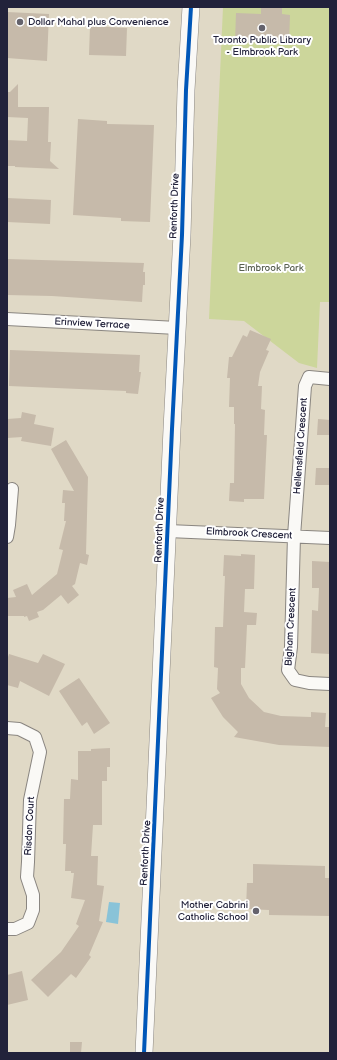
<!DOCTYPE html>
<style>
body{margin:0}
#map{position:relative;width:337px;height:1060px;overflow:hidden;background:#e0d9c6;font-family:"Balsamiq Sans",sans-serif}
canvas{display:block}
.frame{position:absolute;inset:0;border:8px solid #22223b;pointer-events:none}
</style>
<div id="map">
<canvas width="337" height="1060"></canvas>
<div class="frame"></div>
</div>
<script>
const c = document.querySelector('canvas').getContext('2d');
c.lineJoin = 'round';
function fillPath(path, color) {
  c.fillStyle = color;
  c.fill(path, 'evenodd');
}
function shape(rows) {
  const path = new Path2D();
  for (const r of rows) {
    path.moveTo(r[0], r[1]);
    for (let i = 2; i < r.length; i += 2) path.lineTo(r[i], r[i + 1]);
  }
  return path;
}
function trace(path, color, width, dash) {
  c.strokeStyle = color;
  c.lineWidth = width;
  c.lineCap = dash ? 'butt' : 'round';
  c.setLineDash(dash || []);
  c.stroke(path);
}
function label(font, color, halo, rows, align = 'center') {
  c.font = font + ' "Balsamiq Sans",sans-serif';
  c.lineWidth = 4;
  c.setLineDash([]);
  c.textBaseline = 'middle';
  c.strokeStyle = halo;
  c.fillStyle = color;
  for (const [text, x, y, turn = 0] of rows) {
    c.save();
    c.translate(x, y);
    c.rotate((+turn || 0) * Math.PI / 180);
    c.textAlign = isNaN(turn) ? turn : align;
    if (halo) c.strokeText(text, 0, 0);
    c.fillText(text, 0, 0);
    c.restore();
  }
}
const green = shape([
 [223,7,330,7,330,302,320,302,317,368,299,363,244,321,209,319]
]);
const water = shape([
 [109,902,120,903,118,924,106,922]
]);
const building = shape([
 [261,7,282,8,282,14,290,15,289,44,235,42,236,13,261,14],
 [7,12,49,14,47,61,7,58],
 [90,26,127,28,126,56,89,55],
 [18,84,18,107,49,107,48,142,51,142,50,161,59,169,15,167,15,166,7,166,7,140,27,141,28,118,7,117,7,92,10,92],
 [78,119,107,121,107,124,154,125,150,222,121,221,121,218,73,215],
 [7,198,51,200,50,224,7,222],
 [7,259,144,263,143,272,145,272,145,285,143,285,142,302,52,296,7,295],
 [250,330,271,339,266,350,269,351,260,372,258,386,262,386,261,409,265,410,264,435,267,435,264,499,244,499,244,502,229,501,230,483,234,483,235,424,234,424,234,407,229,407,230,378,227,378,229,357,232,357,243,335,247,337],
 [10,350,140,355,139,372,141,372,138,394,126,393,126,391,9,386],
 [22,412,36,415,34,424,54,428,51,446,21,441,22,437,7,438,7,419,21,418],
 [318,419,330,420,330,435,317,435],
 [66,440,88,477,86,554,89,555,87,565,80,563,75,584,72,586,79,595,68,604,61,595,43,610,37,612,39,617,29,621,27,616,24,617,24,616,7,616,7,598,16,597,13,590,27,584,32,595,57,574,63,550,59,549,66,521,64,521,65,503,62,503,63,490,74,491,51,449],
 [316,468,330,468,330,485,315,485],
 [241,554,255,555,254,589,245,589,244,612,257,613,256,625,247,625,245,668,241,668,241,684,249,698,264,712,281,716,311,717,311,712,326,713,325,727,330,727,330,747,279,745,234,737,238,732,223,717,211,698,220,693,217,689,218,668,214,667,215,627,223,627,225,576,223,576,224,555,241,556],
 [312,561,330,562,330,654,311,653,312,610,318,611,319,588,312,588],
 [9,654,38,663,43,654,65,664,49,696,20,681,18,688,7,685,7,660],
 [79,678,110,723,94,734,87,722,82,726,59,691],
 [110,748,110,767,107,767,107,781,102,781,102,825,93,825,91,856,98,856,97,885,104,886,99,921,103,922,89,955,91,957,76,978,71,974,48,997,31,980,61,952,79,926,76,924,85,900,71,898,74,873,71,873,71,871,65,871,66,844,63,844,64,799,70,799,71,779,78,780,78,751,91,751,91,749],
 [253,864,325,866,325,878,330,878,330,916,269,915,269,910,246,909,247,883,253,883],
 [22,971,28,1000,7,1005,7,975],
 [70,1042,82,1042,81,1053,70,1053]
]);
const street = shape([
 [7,319,177,328],
 [330,379,309,377,305,386,294,536,291,647,288,670,295,680,309,683,330,684],
 [168,531,330,538],
 [7,537,9,525,12,489],
 [7,728,19,729,35,737,40,752,30,800,28,862,27,877,33,895,33,910,28,923,15,929,7,929]
]);
const secondary = shape([
 [144,1053,172,429,182,235,186,90,191,7]
]);
const cycleway = shape([
 [144,1053,172,429,182,235,186,90,191,7]
]);
const markers = [
 [20,22,4,"#64626c"],
 [262,28,4,"#64626c"],
 [256,911,4,"#64626c"]
];
const poiNames = [
 ["Dollar Mahal plus Convenience",28,22],
 ["Toronto Public Library",262,40,"center"],
 ["- Elmbrook Park",262,52,"center"],
 ["Mother Cabrini",248,905,"right"],
 ["Catholic School",248,917,"right"]
];
const streetNames = [
 ["Renforth Drive",175,206,-88],
 ["Erinview Terrace",92,324,3],
 ["Hellensfield Crescent",301,446,-86],
 ["Renforth Drive",160,530,-88],
 ["Elmbrook Crescent",249,534,3],
 ["Bigham Crescent",291,627,-87],
 ["Risdon Court",30,826,-87],
 ["Renforth Drive",146,853,-87]
];
const parkNames = [
 ["Elmbrook Park",271,268]
];
fillPath(green, '#ccd69b');
fillPath(water, '#89c3d8');
fillPath(building, '#c6baaa');
trace(street, '#8a8681', 14);
trace(secondary, '#8a8681', 18);
trace(street, '#faf9f6', 12);
trace(secondary, '#faf9f6', 17);
trace(cycleway, '#0057b8', 4);
for (const [x, y, r, color] of markers) {
  const dot = new Path2D();
  dot.arc(x, y, r, 0, 2 * Math.PI);
  c.fillStyle = color;
  c.fill(dot);
  trace(dot, '#fff', 1.5);
}
label('10px', '#22223b', '#fff', poiNames, 'left');
label('10px', '#22223b', '#fff', streetNames);
label('10px', '#586050', '#fff', parkNames);
</script>
